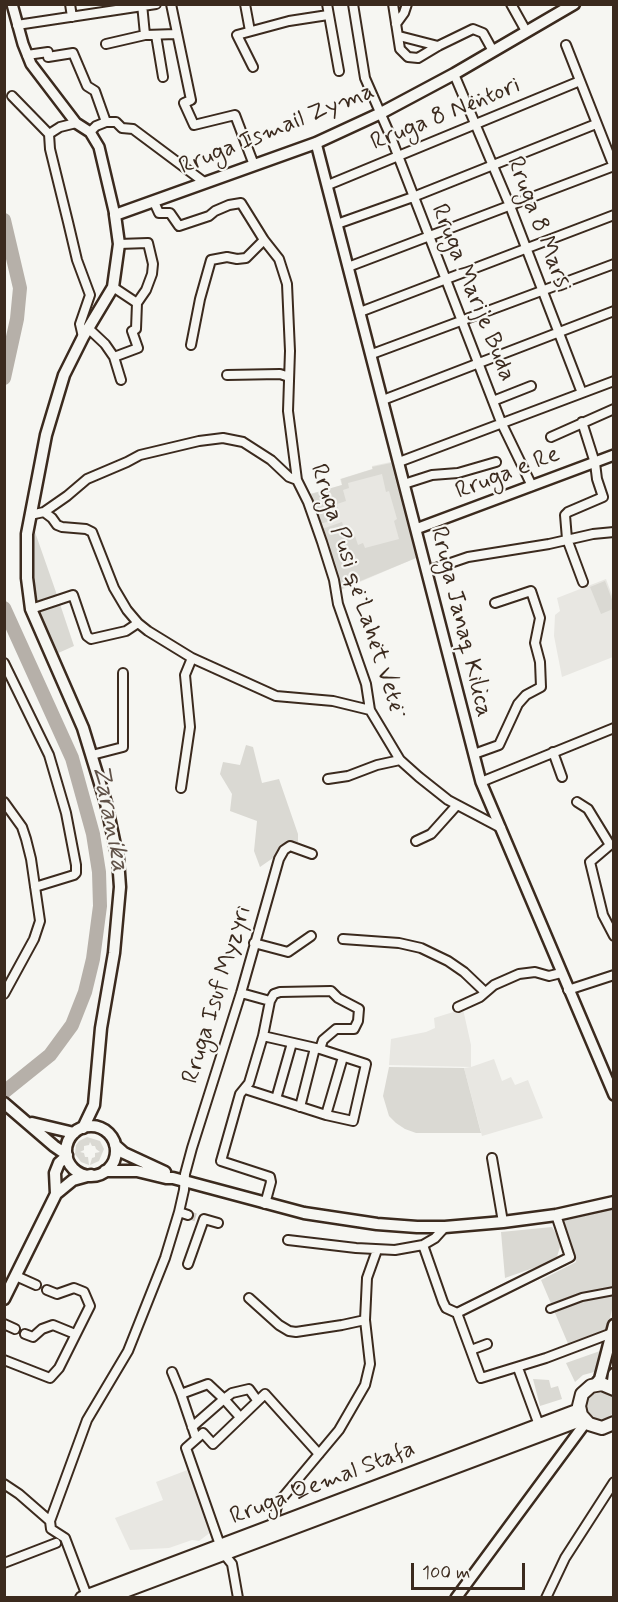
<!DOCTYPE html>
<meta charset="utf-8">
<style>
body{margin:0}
#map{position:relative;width:618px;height:1602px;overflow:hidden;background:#f6f6f2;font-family:Mynerve,sans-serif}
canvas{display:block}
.frame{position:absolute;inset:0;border:6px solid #3b2a1e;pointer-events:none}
.scale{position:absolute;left:411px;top:1563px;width:114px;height:27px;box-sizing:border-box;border:3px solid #3b2a1e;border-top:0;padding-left:8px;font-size:18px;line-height:21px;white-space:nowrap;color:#3b2a1e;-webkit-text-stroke:4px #f6f6f2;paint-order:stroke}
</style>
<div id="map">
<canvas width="618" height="1602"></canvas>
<div class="frame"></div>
<div class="scale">100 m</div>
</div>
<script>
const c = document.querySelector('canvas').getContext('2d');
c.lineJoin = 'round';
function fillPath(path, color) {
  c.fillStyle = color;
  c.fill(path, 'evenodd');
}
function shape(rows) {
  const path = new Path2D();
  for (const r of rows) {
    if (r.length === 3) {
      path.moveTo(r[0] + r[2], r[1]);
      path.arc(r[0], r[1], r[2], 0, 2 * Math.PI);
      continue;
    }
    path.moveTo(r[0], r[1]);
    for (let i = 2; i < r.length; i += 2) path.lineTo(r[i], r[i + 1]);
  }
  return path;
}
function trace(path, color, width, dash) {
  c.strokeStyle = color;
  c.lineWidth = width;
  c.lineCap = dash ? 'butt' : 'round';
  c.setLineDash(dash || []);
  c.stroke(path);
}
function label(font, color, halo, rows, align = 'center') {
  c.font = font + ' Mynerve,sans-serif';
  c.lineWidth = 4.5;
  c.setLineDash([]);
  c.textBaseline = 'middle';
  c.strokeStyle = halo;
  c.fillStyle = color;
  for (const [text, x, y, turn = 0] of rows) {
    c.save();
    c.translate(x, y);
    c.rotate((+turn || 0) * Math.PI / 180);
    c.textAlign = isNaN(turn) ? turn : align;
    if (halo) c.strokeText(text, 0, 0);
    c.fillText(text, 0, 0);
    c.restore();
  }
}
const built = shape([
 [391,462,416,558,341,590,310,494,342,485,340,479,372,469,372,466],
 [606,579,613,598,613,657,562,677,554,636,555,615,560,611,557,598],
 [463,1009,471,1045,471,1067,494,1059,502,1081,511,1077,515,1085,528,1080,543,1118,482,1136,464,1068,471,1067,389,1065,391,1039,426,1032,435,1028,434,1018],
 [190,1469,210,1522,211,1532,199,1541,192,1540,169,1548,130,1550,115,1518,163,1500,156,1482]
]);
const green = shape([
 [391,463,416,558,341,589,322,529,342,522,346,535,354,533,358,545,363,543,365,548,399,539,394,521,397,519,389,491,386,492,382,474,348,483,349,488,343,490,346,501,337,504,340,518,320,524,311,494,342,485,341,479,373,469,372,467],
 [34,532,35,532,57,595,36,602,32,578],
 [605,581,613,602,613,609,601,614,590,587],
 [60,604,74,646,56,654,39,612],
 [246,745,253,747,262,783,279,779,298,834,298,842,281,844,273,858,260,867,254,851,257,821,230,811,232,794,220,774,223,762,240,765],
 [389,1067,464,1068,481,1133,416,1133,405,1129,396,1123,389,1116,383,1096],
 [87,1137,100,1141,104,1149,99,1161,90,1165,92,1158,95,1157,95,1153,100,1152,96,1149,95,1146,92,1146,90,1142,89,1145,84,1146,84,1150,80,1152,84,1153,85,1157,88,1157,89,1165,81,1162,75,1154,76,1145,79,1141],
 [613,1209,614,1301,607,1331,569,1346,541,1280,576,1262,564,1221],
 [552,1227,559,1239,560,1247,556,1260,505,1278,501,1232],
 [600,1351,602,1351,598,1371,583,1375,575,1382,566,1363],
 [533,1379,549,1380,551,1388,558,1386,562,1399,540,1406],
 [600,1405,15]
]);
const river = shape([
 [4,220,20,288,17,319,4,378],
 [4,608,72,758,93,834,99,872,100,906,93,959,85,992,72,1025,50,1055,4,1092]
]);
const minorTunnel = shape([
 [188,1215,198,1218]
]);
const pedestrian = shape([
 [550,1309,582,1297,614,1291]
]);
const minor = shape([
 [70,4,72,17],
 [142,4,145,35],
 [171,4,191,100,184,103,194,125,235,115,254,165],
 [245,4,250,31],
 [327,4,339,71],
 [353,4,365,78,390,135,501,422,532,486],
 [393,4,400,49,408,57,418,58,438,46,473,29,483,33,493,51],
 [511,4,526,31],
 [396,24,404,13,407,4],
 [17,25,156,4],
 [156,35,163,77],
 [399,36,438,46],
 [106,44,145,35,176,34],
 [566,45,614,167],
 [27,55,48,52,48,57,73,53,87,86,95,91,106,122,116,122,122,128,133,129,204,182],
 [253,67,237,35,289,21,328,15],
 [454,74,510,206,582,393],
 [12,96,49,134],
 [76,123,60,127,49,134,50,149,68,222,77,260,90,295,80,324,83,337],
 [90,132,96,126,106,122],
 [328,185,580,81],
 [154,202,159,213,170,213,179,226,209,216,215,211,229,205,241,203,264,240,279,259,287,284,290,351,288,411,297,480,308,502,322,542,334,580,338,604,366,684,370,710,400,760,419,777,448,800,501,828],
 [337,224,413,197,596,124],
 [119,244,148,243,153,264,152,274,146,290,137,303,136,329,132,331,138,348,114,357,121,380],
 [348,267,614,166],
 [113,287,137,303],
 [360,312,614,215],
 [88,328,105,344,114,357],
 [191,345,200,299,211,260,227,257,237,259,246,258,264,240],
 [372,354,614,264],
 [227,375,280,374,289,377],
 [383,400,614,311],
 [493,401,531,386],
 [582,422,595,463,597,479,603,497,568,512,565,515,567,539,583,582],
 [551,437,614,409],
 [399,462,614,381],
 [404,484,432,475,458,473,496,462],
 [44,512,52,518,57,525,62,527,86,529,92,532,114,588,127,610,138,623,148,631,192,658,276,696,333,701,370,710],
 [30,515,44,512,67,496,87,479,127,462,140,455,199,441,223,438,243,442,271,460,289,477,297,480],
 [427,571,468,557,549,544,593,534,614,532],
 [31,609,73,595,87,636,91,639,126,631,138,623],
 [4,663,49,755,66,813,76,865,76,873,74,875,35,887],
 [553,752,562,777],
 [474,754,499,745,518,704,526,695,541,687,540,662,535,643,540,618,531,591,495,603],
 [92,755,123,747,123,673],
 [328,779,348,776,377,765,400,760],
 [481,782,614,728],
 [181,788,190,727,185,675,192,658],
 [4,802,22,827,26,839,31,859,40,921,34,939,4,994],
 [577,802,588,809,610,845,590,862,603,915,614,936],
 [416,841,431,834,457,805],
 [343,939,399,943,421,948,448,961,464,972,485,992],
 [254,943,288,952,311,936],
 [568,990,614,975],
 [241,993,270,1001,263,1036,249,1083,240,1094,221,1161,270,1177,271,1182,265,1204],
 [270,1001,274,994,280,992,331,991,338,998,359,1009,358,1021,354,1029,336,1029,323,1040,320,1049],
 [458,1007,480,997,494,985,519,974,535,972,549,976,561,973],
 [245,1089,326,1115,353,1121,366,1064,320,1049,263,1036],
 [276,1099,292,1043],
 [300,1107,315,1048],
 [326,1115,343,1057],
 [492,1158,503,1222],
 [179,1212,188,1215],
 [288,1240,356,1248,395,1250,423,1245,435,1238,445,1227],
 [423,1245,443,1302,446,1308,457,1313,481,1378,546,1358,612,1333],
 [188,1264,204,1219,218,1223],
 [16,1276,36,1285],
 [249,1298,279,1325,289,1331,296,1332,342,1325,365,1320],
 [457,1313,570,1257,556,1215],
 [4,1324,15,1329],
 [25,1334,33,1337,42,1329,53,1325,75,1334],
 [471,1350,487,1344],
 [4,1360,50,1378,59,1368,90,1306,84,1292,74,1288,57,1294,47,1290],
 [518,1368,539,1425],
 [172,1372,181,1394],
 [192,1427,224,1399,240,1417],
 [196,1438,181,1394,208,1384,224,1399,232,1393,249,1389,257,1400],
 [4,1484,19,1494,50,1521],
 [50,1521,87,1420,128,1351,165,1258,179,1212,184,1190,185,1174,192,1148,241,993,279,859,284,850,290,846,312,854],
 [50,1521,51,1529,65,1538,87,1596],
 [272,1525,278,1503,339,1430,365,1385,370,1364,365,1320,367,1278,377,1250],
 [4,1563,56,1543],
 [238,1598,232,1564,224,1554,220,1545,186,1448,203,1433,213,1444,265,1394,319,1454],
 [546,1598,565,1558,614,1482]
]);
const tertiary = shape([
 [12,4,23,44,31,64,76,123,90,132,99,147,115,215],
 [316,143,481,782,614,1095],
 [416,529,614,455],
 [456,1598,586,1422]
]);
const secondary = shape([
 [4,1103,54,1146,67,1155],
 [32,1123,74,1133],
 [91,1151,25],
 [83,1128,94,1105,101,1028,114,953,120,887,118,859,106,803,83,728,31,609,27,578,27,534,46,435,64,375,83,337,113,287,119,244,115,215,316,143,381,113,454,74,574,4],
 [115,1145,124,1153,165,1172],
 [105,1171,137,1171,166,1178,173,1178,304,1213,377,1224,417,1227,445,1227,503,1222,556,1215,614,1202],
 [56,1194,55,1173,59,1163,67,1156],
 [4,1299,56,1194,73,1180,91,1175],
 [595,1385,600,1379,614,1325],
 [612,1388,614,1374]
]);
const primary = shape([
 [614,1389,602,1384,591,1386,582,1394,579,1406,581,1415,589,1424,602,1428,614,1423],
 [82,1598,579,1410],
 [106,1598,583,1419]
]);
const streetNames = [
 ["Rruga 8 Nëntori",446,115,-22],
 ["Rruga Ismail Zyma",277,130,-22],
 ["Rruga 8 Marsi",538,225,69],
 ["Rruga Marije Buda",472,293,68],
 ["Rruga e Re",508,474,-21],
 ["Rruga Pusi që Lahët Vetë",356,588,72],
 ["Rruga Janaq Kilica",460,622,76],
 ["Rruga Isuf Myzyri",218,995,-73],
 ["Rruga Qemal Stafa",323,1484,-21]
];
const waterNames = [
 ["Zaranika",109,818,79]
];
fillPath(built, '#e8e7e2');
fillPath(green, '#dad9d3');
trace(river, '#b6b0a9', 14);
trace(minorTunnel, '#d1cdc8', 8, [8, 4]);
trace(pedestrian, '#3b2a1e', 10);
trace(minor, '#3b2a1e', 12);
trace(tertiary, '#3b2a1e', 14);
trace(secondary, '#3b2a1e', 15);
trace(primary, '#3b2a1e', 16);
trace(pedestrian, '#f6f6f2', 6);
trace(minor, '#f6f6f2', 8);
trace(tertiary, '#f6f6f2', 9);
trace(secondary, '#f6f6f2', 10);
trace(primary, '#f6f6f2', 12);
label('24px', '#3b2a1e', '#f6f6f2', streetNames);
label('italic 26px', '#605248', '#f6f6f2', waterNames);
</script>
